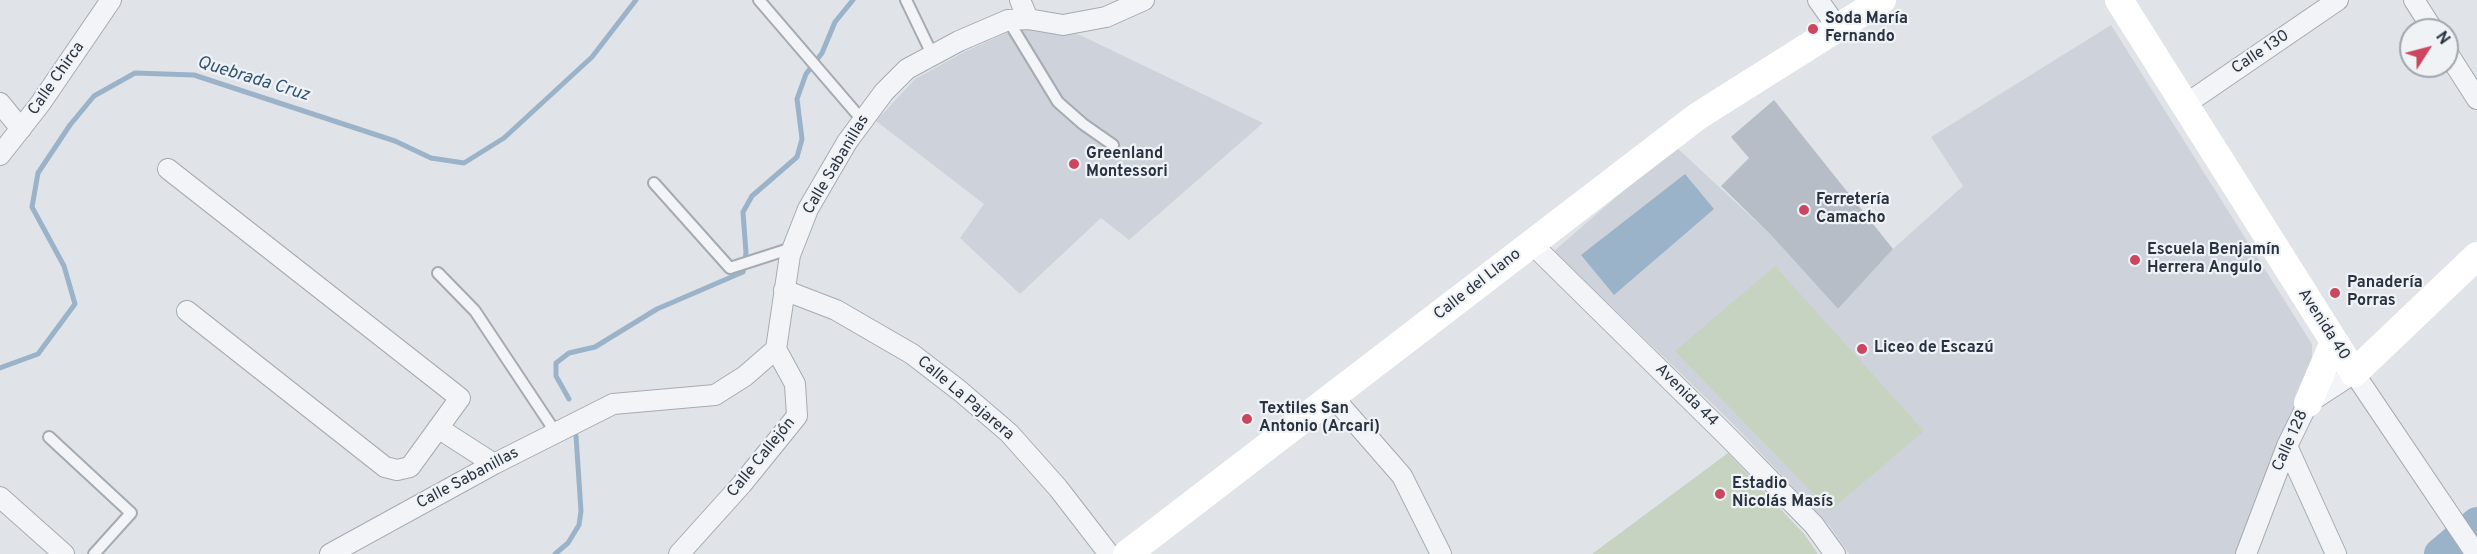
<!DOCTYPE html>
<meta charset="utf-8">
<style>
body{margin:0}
#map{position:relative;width:2477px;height:554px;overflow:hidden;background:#e0e4e9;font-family:Overpass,sans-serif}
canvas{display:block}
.north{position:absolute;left:2399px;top:18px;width:60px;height:60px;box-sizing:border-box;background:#f0f3f6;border:2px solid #a0a6ad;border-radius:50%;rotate:54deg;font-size:16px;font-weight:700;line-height:24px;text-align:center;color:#293240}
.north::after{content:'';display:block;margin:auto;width:21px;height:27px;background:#cd465f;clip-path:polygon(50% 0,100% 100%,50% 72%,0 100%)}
</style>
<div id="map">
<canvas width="2477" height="554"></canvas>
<div class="north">N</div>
</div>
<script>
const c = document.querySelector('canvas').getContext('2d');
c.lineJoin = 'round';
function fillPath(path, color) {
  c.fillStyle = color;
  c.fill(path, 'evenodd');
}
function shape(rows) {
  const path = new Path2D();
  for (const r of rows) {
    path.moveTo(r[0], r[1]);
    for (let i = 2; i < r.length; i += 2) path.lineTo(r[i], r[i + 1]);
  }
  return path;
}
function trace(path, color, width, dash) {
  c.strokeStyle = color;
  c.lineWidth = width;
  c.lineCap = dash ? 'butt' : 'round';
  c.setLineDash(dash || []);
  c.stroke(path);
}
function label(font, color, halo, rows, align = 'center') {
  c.font = font + ' Overpass,sans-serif';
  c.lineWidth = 4.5;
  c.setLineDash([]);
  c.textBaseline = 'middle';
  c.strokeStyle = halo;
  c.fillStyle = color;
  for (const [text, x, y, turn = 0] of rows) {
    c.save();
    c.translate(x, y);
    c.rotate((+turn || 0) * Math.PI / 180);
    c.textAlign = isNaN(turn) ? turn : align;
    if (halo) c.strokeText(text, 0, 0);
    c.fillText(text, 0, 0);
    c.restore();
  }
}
const built = shape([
 [2111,25,2312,344,2312,360,2284,441,2238,554,1849,554,1829,525,1732,423,1554,251,1675,146,1771,235,1838,309,1893,249,1963,186,1931,137],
 [1017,28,1048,28,1080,35,1263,123,1129,240,1101,218,1020,294,960,238,984,204,876,121,915,79,966,51]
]);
const green = shape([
 [1775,266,1924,431,1830,511,1675,351],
 [1728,453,1805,535,1818,554,1592,554]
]);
const water = shape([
 [1685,174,1714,209,1614,295,1581,255]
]);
const stream = shape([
 [0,368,38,354,75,304,64,266,32,207,38,173,70,125,94,96,135,73,194,75,395,141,431,158,464,163,504,138,592,57,636,0],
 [569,399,556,376,556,363,569,353,595,347,657,309,743,272,746,253,743,212,752,196,797,157,802,139,797,99,806,74,822,53,835,22,853,0],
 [555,554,568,543,579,525,581,511,576,436]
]);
const river = shape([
 [2440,554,2477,523]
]);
const building = shape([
 [1774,100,1893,249,1838,309,1771,235,1721,186,1749,158,1731,137]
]);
const service = shape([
 [759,0,863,121],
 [906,0,932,54],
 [1008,20,1058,102,1083,124,1113,145],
 [654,183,730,268,792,248],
 [438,273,475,311,556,433],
 [49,437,131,513,94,554]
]);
const minor = shape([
 [1020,0,1028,19],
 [1818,0,1838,28],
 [2414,0,2433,30],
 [2447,52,2477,99],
 [0,103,21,129],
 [2183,106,2338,0],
 [0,155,40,104,111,0],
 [168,169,460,398,410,467,397,470,385,467,187,311],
 [1531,243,1728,437,1814,525,1835,554],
 [784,290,836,310,912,354,960,391,1009,433,1058,488,1109,554],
 [1334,398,1402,476,1441,554],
 [438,428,494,464],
 [2287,446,2336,554],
 [0,497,64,554],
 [330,554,494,464,613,404,715,395,745,376,776,349,790,255,808,209,847,142,884,92,907,69,959,41,1008,20,1028,19,1063,25,1106,17,1144,0],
 [679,554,742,484,797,416,795,384,776,349],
 [2246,554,2287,446,2308,403,2354,373,2476,554]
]);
const secondary = shape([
 [2119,0,2354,373,2477,256],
 [2308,403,2334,342],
 [1127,554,1698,116,1882,0]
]);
const markers = [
 [1813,29,6,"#cd465f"],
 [1074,164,6,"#cd465f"],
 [1804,210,6,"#cd465f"],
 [2135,260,6,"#cd465f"],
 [2335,293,6,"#cd465f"],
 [1862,349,6,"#cd465f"],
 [1247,419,6,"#cd465f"],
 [1720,494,6,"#cd465f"]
];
const poiNames = [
 ["Soda María",1825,20],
 ["Fernando",1825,38],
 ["Greenland",1086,155],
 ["Montessori",1086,173],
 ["Ferretería",1816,201],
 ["Camacho",1816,219],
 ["Escuela Benjamín",2147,251],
 ["Herrera Angulo",2147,269],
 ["Panadería",2347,284],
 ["Porras",2347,302],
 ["Liceo de Escazú",1874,349],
 ["Textiles San",1259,410],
 ["Antonio (Arcari)",1259,428],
 ["Estadio",1732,485],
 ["Nicolás Masís",1732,503]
];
const streetNames = [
 ["Calle 130",2261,53,-34],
 ["Calle Chirca",57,79,-55],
 ["Calle Sabanillas",837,165,-59],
 ["Calle del Llano",1478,285,-38],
 ["Avenida 40",2323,325,57],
 ["Avenida 44",1686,396,45],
 ["Calle La Pajarera",965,399,40],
 ["Calle 128",2291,441,-66],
 ["Calle Callejón",762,458,-51],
 ["Calle Sabanillas",468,479,-28]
];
const waterNames = [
 ["Quebrada Cruz",253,80,17]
];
fillPath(built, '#ced3db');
fillPath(green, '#c6d3c1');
fillPath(water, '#9bb3c9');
trace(stream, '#9bb3c9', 5);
trace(river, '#9bb3c9', 32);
fillPath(building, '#b7bdc6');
trace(service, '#a5abb3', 14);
trace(minor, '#a5abb3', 22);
trace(service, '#f3f4f7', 10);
trace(minor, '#f3f4f7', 20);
trace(secondary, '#fff', 28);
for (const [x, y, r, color] of markers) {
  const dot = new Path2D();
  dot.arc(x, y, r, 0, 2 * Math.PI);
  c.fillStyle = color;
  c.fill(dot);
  trace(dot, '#f0f3f6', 2);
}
label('bold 16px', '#293240', '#f0f3f6', poiNames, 'left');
label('16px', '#293240', '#f0f3f6', streetNames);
label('italic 18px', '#335374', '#f0f3f6', waterNames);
</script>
